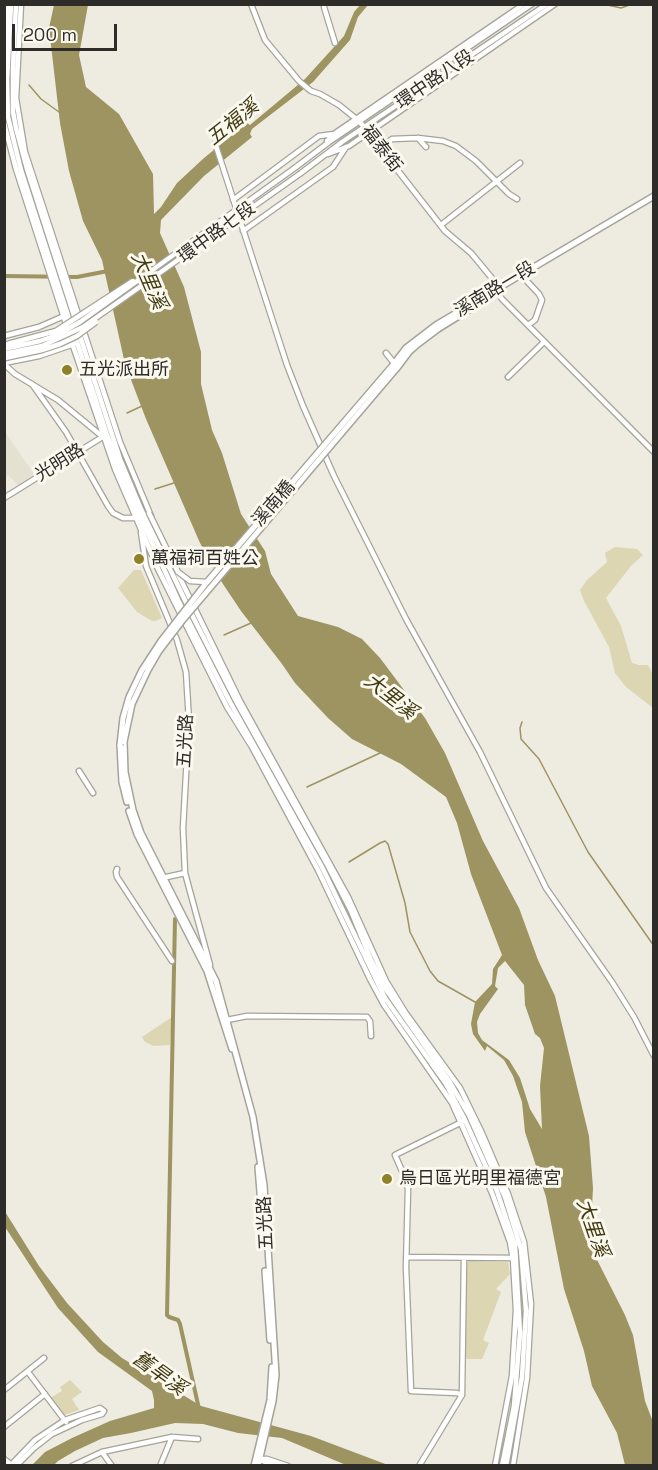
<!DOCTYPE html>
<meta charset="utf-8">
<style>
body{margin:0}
#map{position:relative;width:658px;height:1470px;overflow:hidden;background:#eeece1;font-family:"Space Grotesk",sans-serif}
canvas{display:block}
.frame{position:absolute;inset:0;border:6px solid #2d2c28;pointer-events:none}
.scale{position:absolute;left:12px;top:24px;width:105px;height:27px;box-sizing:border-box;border:3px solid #2d2c28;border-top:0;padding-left:8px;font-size:18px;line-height:21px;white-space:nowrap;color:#2d2c28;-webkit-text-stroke:4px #fbf9ef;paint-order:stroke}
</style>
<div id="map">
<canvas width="658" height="1470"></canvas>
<div class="frame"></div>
<div class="scale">200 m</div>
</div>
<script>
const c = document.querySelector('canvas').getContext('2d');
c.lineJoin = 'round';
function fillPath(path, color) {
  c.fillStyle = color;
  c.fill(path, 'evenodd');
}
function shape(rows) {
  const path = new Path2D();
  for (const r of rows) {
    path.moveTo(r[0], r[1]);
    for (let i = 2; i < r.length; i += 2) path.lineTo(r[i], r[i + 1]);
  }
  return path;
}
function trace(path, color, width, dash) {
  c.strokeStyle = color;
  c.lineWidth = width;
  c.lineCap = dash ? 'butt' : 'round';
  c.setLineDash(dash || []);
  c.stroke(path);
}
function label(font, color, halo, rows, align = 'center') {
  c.font = font + ' "Space Grotesk","Noto Sans TC",sans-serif';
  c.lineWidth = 6;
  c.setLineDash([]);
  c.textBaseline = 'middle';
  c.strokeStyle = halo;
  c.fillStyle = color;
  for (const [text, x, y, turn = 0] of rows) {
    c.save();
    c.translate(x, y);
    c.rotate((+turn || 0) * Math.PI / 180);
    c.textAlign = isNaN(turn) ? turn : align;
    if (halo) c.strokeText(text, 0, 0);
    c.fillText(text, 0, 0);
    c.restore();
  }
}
const built = shape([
 [5,432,35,475,18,485,8,475,5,479]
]);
const green = shape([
 [615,547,637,549,643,555,631,566,606,598,621,626,632,663,639,665,648,665,653,674,653,708,626,687,615,673,609,647,584,601,580,590,587,580,607,562,605,553],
 [134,570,141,570,162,618,155,621,152,621,137,612,118,588],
 [172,1017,170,1045,153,1046,144,1041,142,1037],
 [469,1261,508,1262,510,1274,496,1289,501,1292,483,1340,489,1343,482,1359,465,1359,467,1263],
 [70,1380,82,1392,72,1399,79,1410,65,1415,50,1398,62,1391,60,1387]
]);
const water = shape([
 [54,5,88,5,79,55,86,87,119,114,153,174,154,214,161,207,177,183,204,158,247,123,250,125,305,79,344,36,354,12,360,5,368,5,358,17,350,40,313,82,252,129,250,134,252,137,204,176,161,220,160,233,184,287,201,352,201,384,212,430,222,453,241,514,265,551,271,574,298,616,338,627,362,639,380,658,425,718,445,753,483,841,519,908,538,960,555,996,589,1136,593,1188,590,1246,625,1315,633,1335,645,1401,653,1422,653,1465,625,1465,617,1433,592,1386,584,1351,564,1289,546,1197,525,1132,522,1102,513,1076,504,1060,487,1046,485,1051,473,1034,471,1024,475,1002,492,984,493,969,502,955,471,874,457,823,446,797,401,764,352,739,328,718,295,683,282,664,241,611,221,581,200,543,146,419,125,364,102,260,83,221,69,171,60,123,49,28],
 [505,961,524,985,525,1005,535,1034,540,1038,544,1048,540,1086,542,1129,530,1109,520,1078,509,1060,482,1040,478,1033,477,1022,480,1014,498,989,495,986,498,968],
 [4,1210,39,1266,67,1303,103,1342,122,1358,201,1406,311,1436,388,1465,346,1465,282,1438,238,1433,203,1424,175,1423,131,1433,103,1438,75,1451,58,1461,54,1465,32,1465,45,1452,72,1438,110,1421,154,1408,154,1400,152,1391,98,1352,58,1308,5,1227]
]);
const stream = shape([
 [603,4,621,8,632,4],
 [533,5,544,5],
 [29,85,41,99,59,112],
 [127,413,142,406],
 [155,489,177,482],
 [224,635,251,623],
 [522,722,520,728,521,739,539,759,588,852,654,946],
 [307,787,380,753],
 [349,862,380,843,385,841,388,844,405,903,410,932,430,971,438,981,475,1002]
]);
const canal = shape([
 [4,276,77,277,108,271],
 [175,919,167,1315,169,1317,178,1320,180,1324,199,1409]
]);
const minor = shape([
 [11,4,7,80,8,117,21,170,71,325],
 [16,4,13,68,13,112,16,128,27,169,76,322],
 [21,4,16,98,25,152,120,442,151,516],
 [251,4,265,40,299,81,311,91,320,94,339,105,360,122,445,231,471,253,491,277,499,287,497,292,502,299,654,452],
 [324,7,335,43],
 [4,56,7,4],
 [4,123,16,169,67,327],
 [418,138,426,147],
 [327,141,334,134,524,4],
 [215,143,287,365,303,406,334,476,406,619,480,752,546,888,612,982,634,1017,654,1056],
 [381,147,392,139,418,138,443,141,456,146,476,161,509,194,517,199],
 [328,154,349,146,555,4],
 [296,167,329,142,532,4],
 [301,173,342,142,547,4],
 [233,200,319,136,334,134],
 [441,225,520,163],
 [243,231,333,167,346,147],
 [523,277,539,294,542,300,535,320,528,325],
 [79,333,120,459,141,509,194,619,237,703,328,866,351,911,371,960,385,988,449,1081,469,1115,505,1197,521,1249,526,1311,522,1377,506,1466],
 [4,336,39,327,64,316],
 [75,336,107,435,126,485,178,600,230,702,322,867,385,998,446,1084,464,1118,497,1191,515,1245,520,1333,514,1406,502,1466],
 [70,337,115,469,159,571,227,707,252,747,318,870,370,979,384,1005,452,1103,492,1193,510,1242,513,1259,516,1310,512,1376,495,1466],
 [386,353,394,363],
 [4,363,39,356,74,344],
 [4,364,15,374,58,400,103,437],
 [508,377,544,342],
 [32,384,66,432,108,506,113,513,123,518,137,518],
 [4,498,104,436],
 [141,532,146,566,177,640,186,672,189,721,183,828,185,873,210,965],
 [176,570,240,701,348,897,386,981,405,1012,460,1088,481,1131,508,1194,524,1242,531,1304,527,1378,513,1466],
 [79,771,93,793],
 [117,869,116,872,117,877,172,961],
 [162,878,185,873],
 [227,1020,247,1016,367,1017,370,1021,371,1036],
 [407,1257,515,1258],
 [28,1372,66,1422],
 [4,1390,44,1358],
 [462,1395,457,1393,411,1391,406,1267,408,1189,406,1180,395,1155,462,1122],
 [4,1427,45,1394],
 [102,1452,112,1466],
 [4,1459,13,1466],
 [259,1459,273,1466],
 [260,1459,267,1459,288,1466],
 [10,1466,35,1440,65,1420,100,1408,104,1411],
 [16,1466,34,1448,52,1434,82,1420,102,1414,104,1411],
 [72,1466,102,1452,172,1437,198,1439],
 [160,1466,172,1437],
 [419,1466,462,1395,464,1258]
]);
const major = shape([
 [393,365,406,348,436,325,654,196],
 [397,368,409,352,418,344,438,329,483,301],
 [124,742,125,772,133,810,141,833,216,981,253,1117,264,1185,276,1375,273,1401,258,1466],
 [120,745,122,782,127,802],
 [129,811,137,834,207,971,232,1049],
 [258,1167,262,1217],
 [265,1271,270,1340],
 [254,1466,270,1400,272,1367]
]);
const minorBridge = shape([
 [4,345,56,331,133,281],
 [4,349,40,341,57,335,80,322,296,167],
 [4,354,42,346,83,327,301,173],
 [5,358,42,350,60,344,77,336,96,322],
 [149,513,178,572,190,581,207,582]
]);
const majorBridge = shape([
 [124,742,132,704,148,670,159,651,182,621,397,368],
 [120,745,123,718,129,697,142,670,161,641,207,582,393,365]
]);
const markers = [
 [67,370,6,"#908128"],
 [139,559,6,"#908128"],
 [387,1179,6,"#908128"]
];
const streetNames = [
 ["環中路八段",435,80,-34],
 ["福泰街",381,149,52],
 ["環中路七段",217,233,-36],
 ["溪南路一段",495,290,-31],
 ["光明路",60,463,-32],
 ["溪南橋",274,504,-49],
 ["五光路",186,741,-87],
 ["五光路",266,1223,-93]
];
const poiNames = [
 ["五光派出所",79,370],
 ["萬福祠百姓公",151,559],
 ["烏日區光明里福德宮",399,1179]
];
const waterNames = [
 ["五福溪",233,123,-39],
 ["大里溪",148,281,67],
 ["大里溪",390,697,38],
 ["大里溪",592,1228,71],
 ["舊旱溪",159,1374,36]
];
fillPath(built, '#e4e1d0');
fillPath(green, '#dcd6b3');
fillPath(water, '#9d9461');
trace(stream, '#9d9461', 1.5);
trace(canal, '#9d9461', 4);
trace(minor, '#a5a49a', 7);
trace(major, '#a5a49a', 8);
trace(minor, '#fff', 4.5);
trace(major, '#fff', 5);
trace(minorBridge, '#a5a49a', 7, []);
trace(majorBridge, '#a5a49a', 8, []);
trace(minorBridge, '#fff', 4.5);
trace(majorBridge, '#fff', 5);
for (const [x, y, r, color] of markers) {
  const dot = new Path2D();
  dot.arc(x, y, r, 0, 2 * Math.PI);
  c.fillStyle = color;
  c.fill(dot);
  trace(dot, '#fbf9ef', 2);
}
label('18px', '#2d2c28', '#fbf9ef', streetNames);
label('18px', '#2d2c28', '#fbf9ef', poiNames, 'left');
label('italic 20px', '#423b12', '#fbf9ef', waterNames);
</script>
